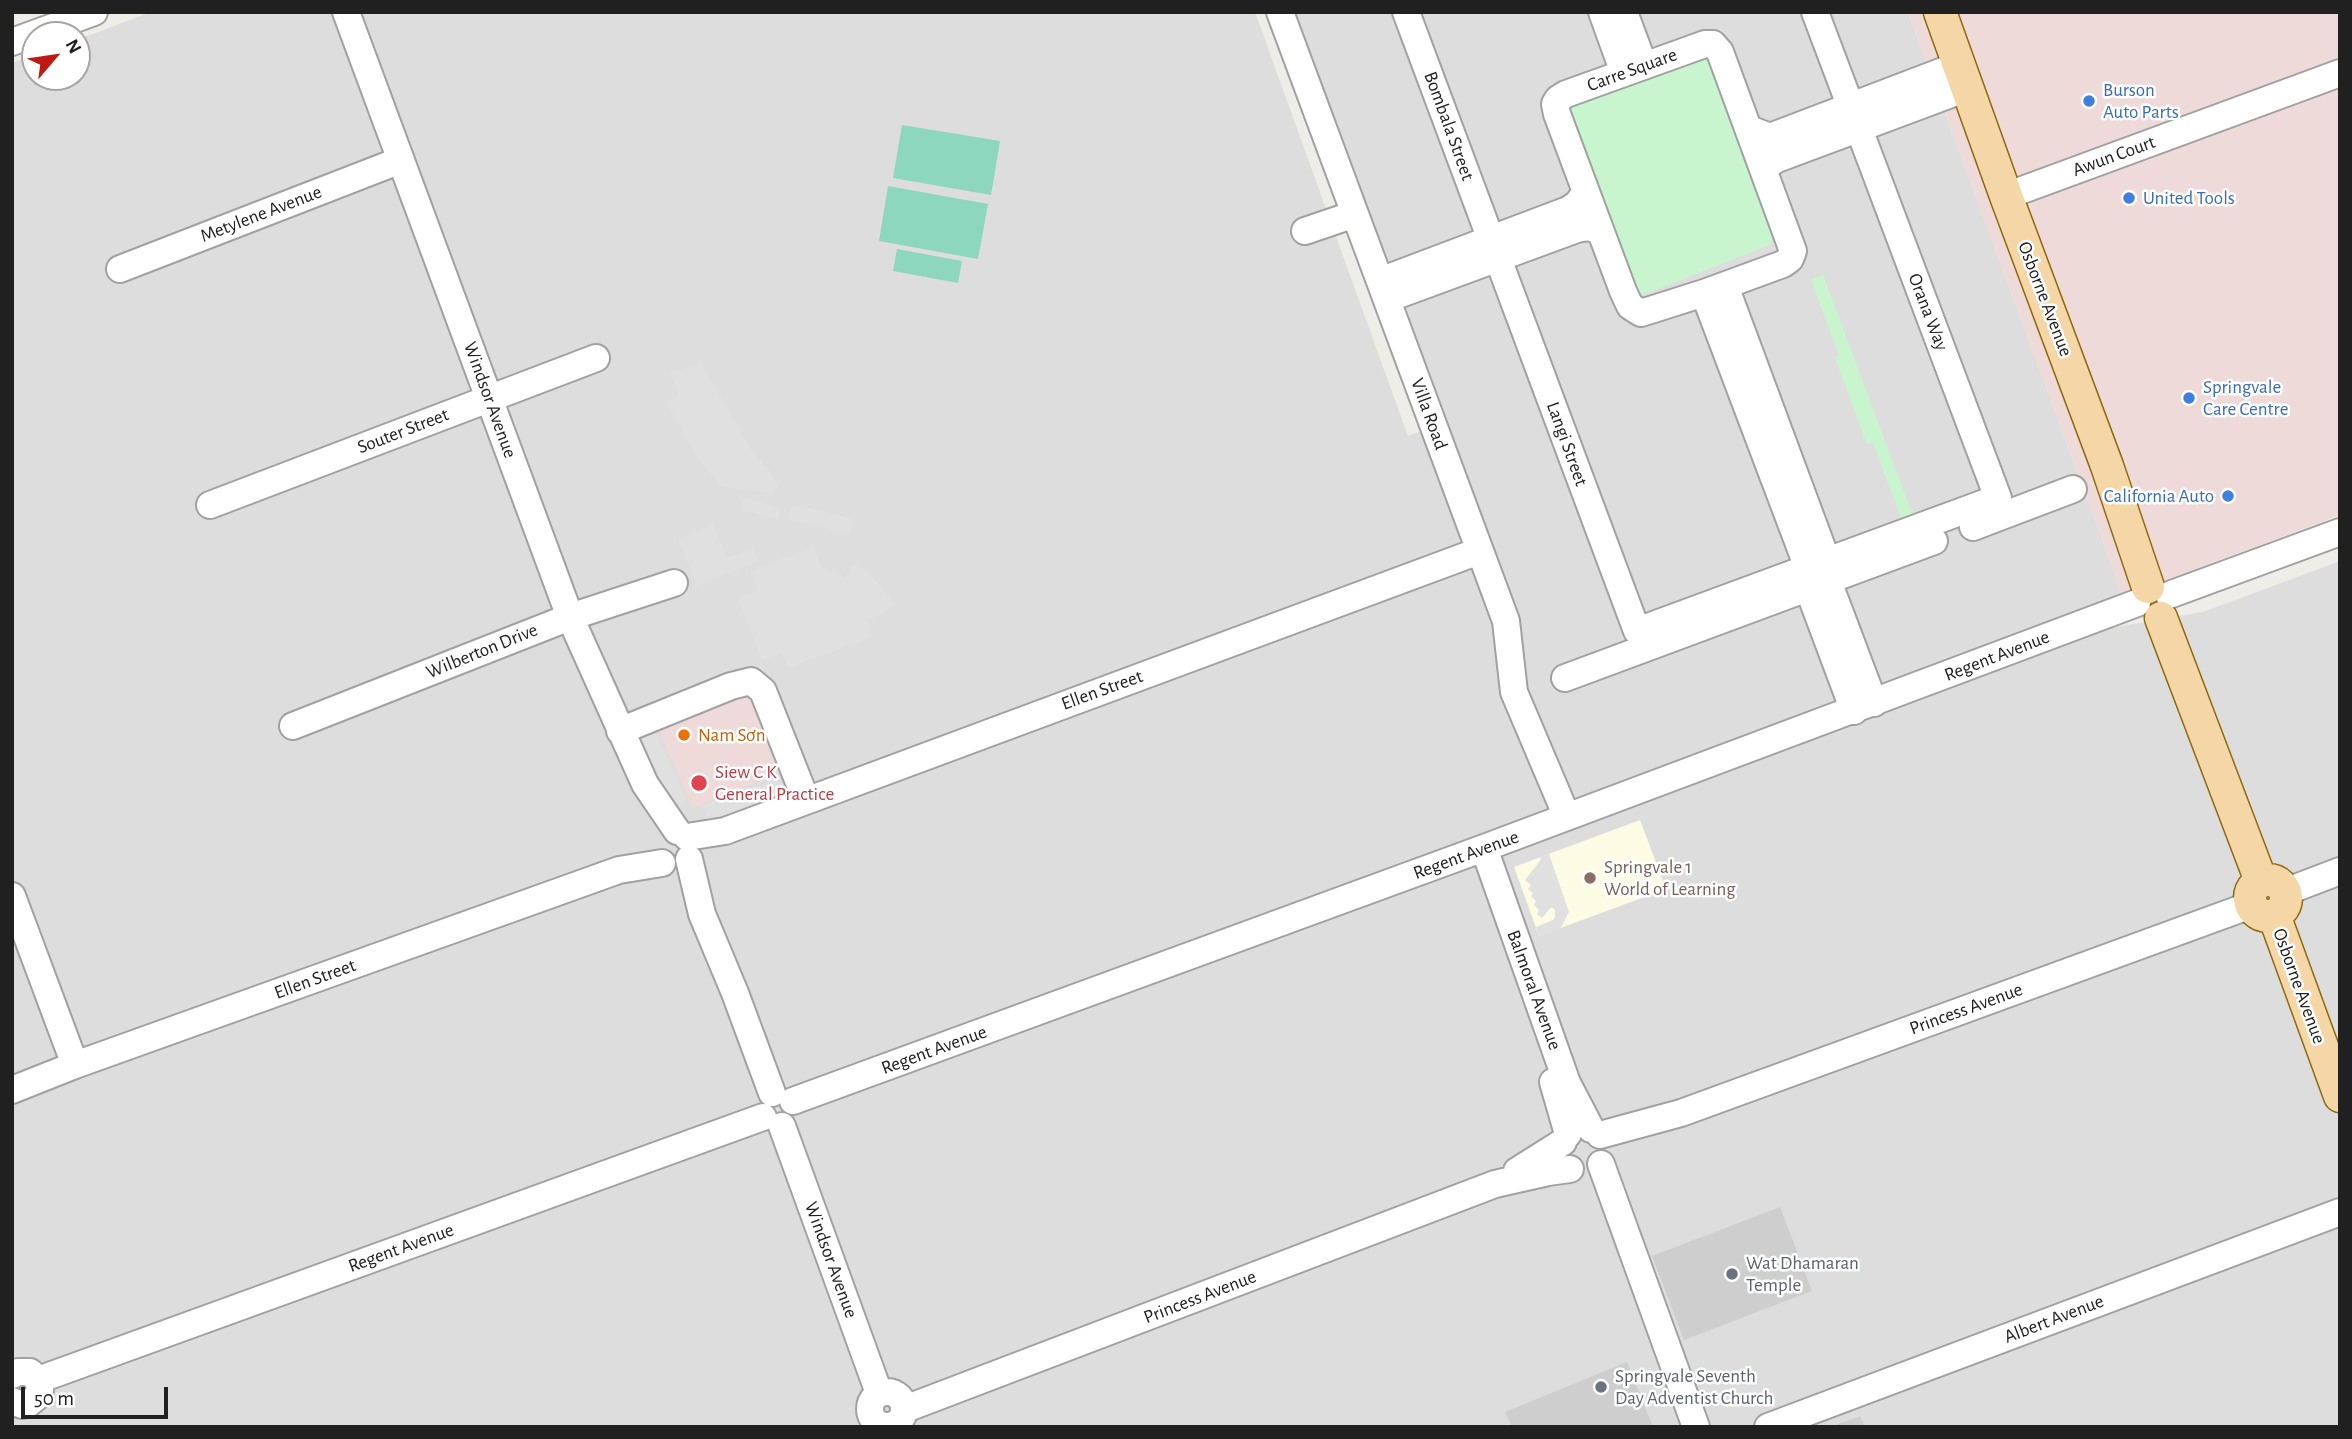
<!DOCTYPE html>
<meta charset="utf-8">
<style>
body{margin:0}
#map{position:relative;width:2352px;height:1439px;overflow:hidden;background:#efede7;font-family:"Alegreya Sans",sans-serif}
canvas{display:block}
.frame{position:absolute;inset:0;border:14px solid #202020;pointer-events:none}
.north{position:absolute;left:21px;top:21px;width:70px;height:70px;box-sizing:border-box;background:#fff;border:2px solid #a6a6a6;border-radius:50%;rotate:61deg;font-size:19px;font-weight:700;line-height:28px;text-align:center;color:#202020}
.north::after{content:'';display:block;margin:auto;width:24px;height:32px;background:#be1912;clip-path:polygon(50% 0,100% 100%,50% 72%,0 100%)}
.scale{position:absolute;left:21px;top:1387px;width:147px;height:32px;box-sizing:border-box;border:4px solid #202020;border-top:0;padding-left:9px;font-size:21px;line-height:24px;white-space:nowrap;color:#202020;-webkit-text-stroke:5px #fff;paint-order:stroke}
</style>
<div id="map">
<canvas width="2352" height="1439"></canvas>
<div class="frame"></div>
<div class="north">N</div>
<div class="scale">50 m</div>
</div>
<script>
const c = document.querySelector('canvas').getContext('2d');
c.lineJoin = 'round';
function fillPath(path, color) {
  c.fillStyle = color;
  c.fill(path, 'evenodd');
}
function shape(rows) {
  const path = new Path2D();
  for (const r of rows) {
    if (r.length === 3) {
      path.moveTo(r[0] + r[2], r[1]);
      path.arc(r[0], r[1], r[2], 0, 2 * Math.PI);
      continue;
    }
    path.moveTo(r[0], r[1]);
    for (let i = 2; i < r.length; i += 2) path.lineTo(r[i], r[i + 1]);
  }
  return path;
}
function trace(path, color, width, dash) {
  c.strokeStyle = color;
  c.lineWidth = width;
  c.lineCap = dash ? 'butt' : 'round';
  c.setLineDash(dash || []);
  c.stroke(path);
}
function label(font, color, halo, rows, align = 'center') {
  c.font = font + ' "Alegreya Sans",sans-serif';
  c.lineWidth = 5;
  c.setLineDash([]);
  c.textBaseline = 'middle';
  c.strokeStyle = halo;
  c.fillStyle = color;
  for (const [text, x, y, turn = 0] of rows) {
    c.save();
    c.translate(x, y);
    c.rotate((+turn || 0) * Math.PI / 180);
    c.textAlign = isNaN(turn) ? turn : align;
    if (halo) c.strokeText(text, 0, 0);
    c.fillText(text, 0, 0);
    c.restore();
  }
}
const residential = shape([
 [151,12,1255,12,1408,436,1448,421,1294,12,1908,12,2123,596,1982,650,2203,612,2340,561,2340,1427,12,1427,12,63,35,55,35,77,77,77,77,40]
]);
const commercial = shape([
 [1908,12,2340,12,2340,515,2123,596],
 [748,686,783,771,692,808,656,723]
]);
const education = shape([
 [1640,820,1666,889,1539,936,1514,867]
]);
const religious = shape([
 [1780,1207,1812,1291,1684,1340,1652,1256],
 [1627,1362,1653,1427,1512,1427,1505,1412],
 [1860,1416,1865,1427,1831,1427]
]);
const park = shape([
 [1699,50,1709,61,1773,240,1770,245,1637,297,1562,107],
 [1823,275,1913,516,1902,520,1873,443,1867,444,1835,358,1839,356,1811,280]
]);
const pitch = shape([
 [902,125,1000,141,991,195,893,178],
 [888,186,988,204,978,259,879,241],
 [897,249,962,261,958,283,893,271]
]);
const parking = shape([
 [701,363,751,449,773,475,778,486,772,493,721,487,698,459,666,402,679,394,670,373],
 [744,498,781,508,778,520,741,510],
 [793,504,854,519,850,534,788,519],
 [713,524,727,558,753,548,758,561,697,586,678,539],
 [814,547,821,566,845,578,853,564,868,572,895,603,887,611,868,620,873,636,788,668,782,653,762,660,738,599,758,591,750,571],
 [655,733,687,800,670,808,639,741],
 [775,780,781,798,709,824,703,805],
 [1549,854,1569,912,1560,929,1539,936,1536,927,1553,920,1555,917,1555,910,1551,907,1542,918,1537,914,1539,910,1534,905,1536,901,1531,896,1533,893,1528,889,1531,885,1525,880,1540,861,1541,857]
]);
const minor = shape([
 [346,12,570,617,645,784,677,831],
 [1280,12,1506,621,1514,692,1567,817],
 [1406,12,1637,631,1998,498,1815,12],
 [1602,12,1624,73],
 [1624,12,1644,66],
 [12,42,94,12],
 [1705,44,1713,44,1720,52,1793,251,1790,259,1783,264,1704,293,1641,313,1630,306,1623,291,1557,114,1555,104,1558,99,1566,94,1705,44],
 [1749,129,1770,137,1959,65],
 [1763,168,1777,159,1967,88],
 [2006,196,2340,73],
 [1305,231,1355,214],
 [120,269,401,160],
 [1380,281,1568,210,1577,204,1586,192],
 [1725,286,1827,561],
 [1704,293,1808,568],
 [1387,299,1577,229,1589,227,1600,231],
 [210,505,596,358],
 [1973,527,2073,489],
 [1828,581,1874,703],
 [1808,588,1854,711],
 [2169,595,2340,532],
 [1565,678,1934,541],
 [293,726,570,617,674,583],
 [620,731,731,686,751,681,763,691,806,800],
 [687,837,725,831,1479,551],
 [1484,848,1567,1083,1591,1129],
 [689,859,702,914,735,993,772,1093],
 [2285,892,2340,871],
 [12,896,75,1065],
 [1553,1082,1568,1134],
 [12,1090,75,1065,619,870,662,863],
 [793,1101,1484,848,2137,603],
 [782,1126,879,1393],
 [1600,1135,1681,1113,2251,905],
 [1601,1164,1696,1427],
 [1517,1171,1563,1142],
 [12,1375,18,1372,30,1372,38,1380,40,1389,39,1395,28,1404,22,1405,12,1401],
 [38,1380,763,1117],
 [887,1409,17],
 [905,1409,1495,1184,1548,1172,1570,1169],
 [1768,1427,2340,1212]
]);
const major = shape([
 [1940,12,2006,196,2107,466,2148,587],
 [2161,618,2261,881],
 [2268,898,18],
 [2274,915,2340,1096]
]);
const markers = [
 [2089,101,7,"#3f7fe0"],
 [2129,198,7,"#3f7fe0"],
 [2189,398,7,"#3f7fe0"],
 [2228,496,7,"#3f7fe0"],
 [684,735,7,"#e8710a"],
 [699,783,9,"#e0444e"],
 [1590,878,7,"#8d6e63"],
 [1732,1274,7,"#6b7280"],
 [1601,1387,7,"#6b7280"]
];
const streetNames = [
 ["Carre Square",1632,70,-20],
 ["Bombala Street",1449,126,70],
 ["Awun Court",2114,156,-20],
 ["Metylene Avenue",261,214,-21],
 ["Osborne Avenue",2045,299,69],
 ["Orana Way",1928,312,69],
 ["Windsor Avenue",490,400,70],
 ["Villa Road",1429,414,70],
 ["Souter Street",403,431,-21],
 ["Langi Street",1567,444,70],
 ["Wilberton Drive",482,651,-22],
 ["Regent Avenue",1997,656,-21],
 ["Ellen Street",1102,690,-20],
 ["Regent Avenue",1466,855,-20],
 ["Ellen Street",315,979,-20],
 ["Osborne Avenue",2299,986,70],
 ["Balmoral Avenue",1534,990,70],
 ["Princess Avenue",1966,1009,-20],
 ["Regent Avenue",934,1050,-20],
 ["Regent Avenue",401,1248,-20],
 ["Windsor Avenue",831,1260,70],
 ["Princess Avenue",1200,1297,-21],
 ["Albert Avenue",2054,1319,-21]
];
const shopNames = [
 ["Burson",2103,90],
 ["Auto Parts",2103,112],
 ["United Tools",2143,198],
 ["Springvale",2203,387],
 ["Care Centre",2203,409],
 ["California Auto",2214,496,"right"]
];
const foodNames = [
 ["Nam Sơn",698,735]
];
const healthNames = [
 ["Siew C K",715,772],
 ["General Practice",715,794]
];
const educationNames = [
 ["Springvale 1",1604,867],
 ["World of Learning",1604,889]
];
const worshipNames = [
 ["Wat Dhamaran",1746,1263],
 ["Temple",1746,1285],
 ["Springvale Seventh",1615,1376],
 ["Day Adventist Church",1615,1398]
];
fillPath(residential, '#dedddd');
fillPath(commercial, '#eedad8');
fillPath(education, '#fbfce3');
fillPath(religious, '#cecece');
fillPath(park, '#c8f5ce');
fillPath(pitch, '#8cd7bd');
fillPath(parking, '#e0e0e0');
trace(minor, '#a1a1a1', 30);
trace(major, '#8e690d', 35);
trace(minor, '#fff', 26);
trace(major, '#f4d6a7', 32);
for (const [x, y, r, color] of markers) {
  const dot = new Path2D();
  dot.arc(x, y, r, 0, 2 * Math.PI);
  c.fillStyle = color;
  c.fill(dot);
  trace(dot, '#fff', 2.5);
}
label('19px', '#202020', '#fff', streetNames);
label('19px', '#366cbe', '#fff', shopNames, 'left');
label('19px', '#c56008', '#fff', foodNames, 'left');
label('19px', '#be3a42', '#fff', healthNames, 'left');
label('19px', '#785e54', '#fff', educationNames, 'left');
label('19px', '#5b616d', '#fff', worshipNames, 'left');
</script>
